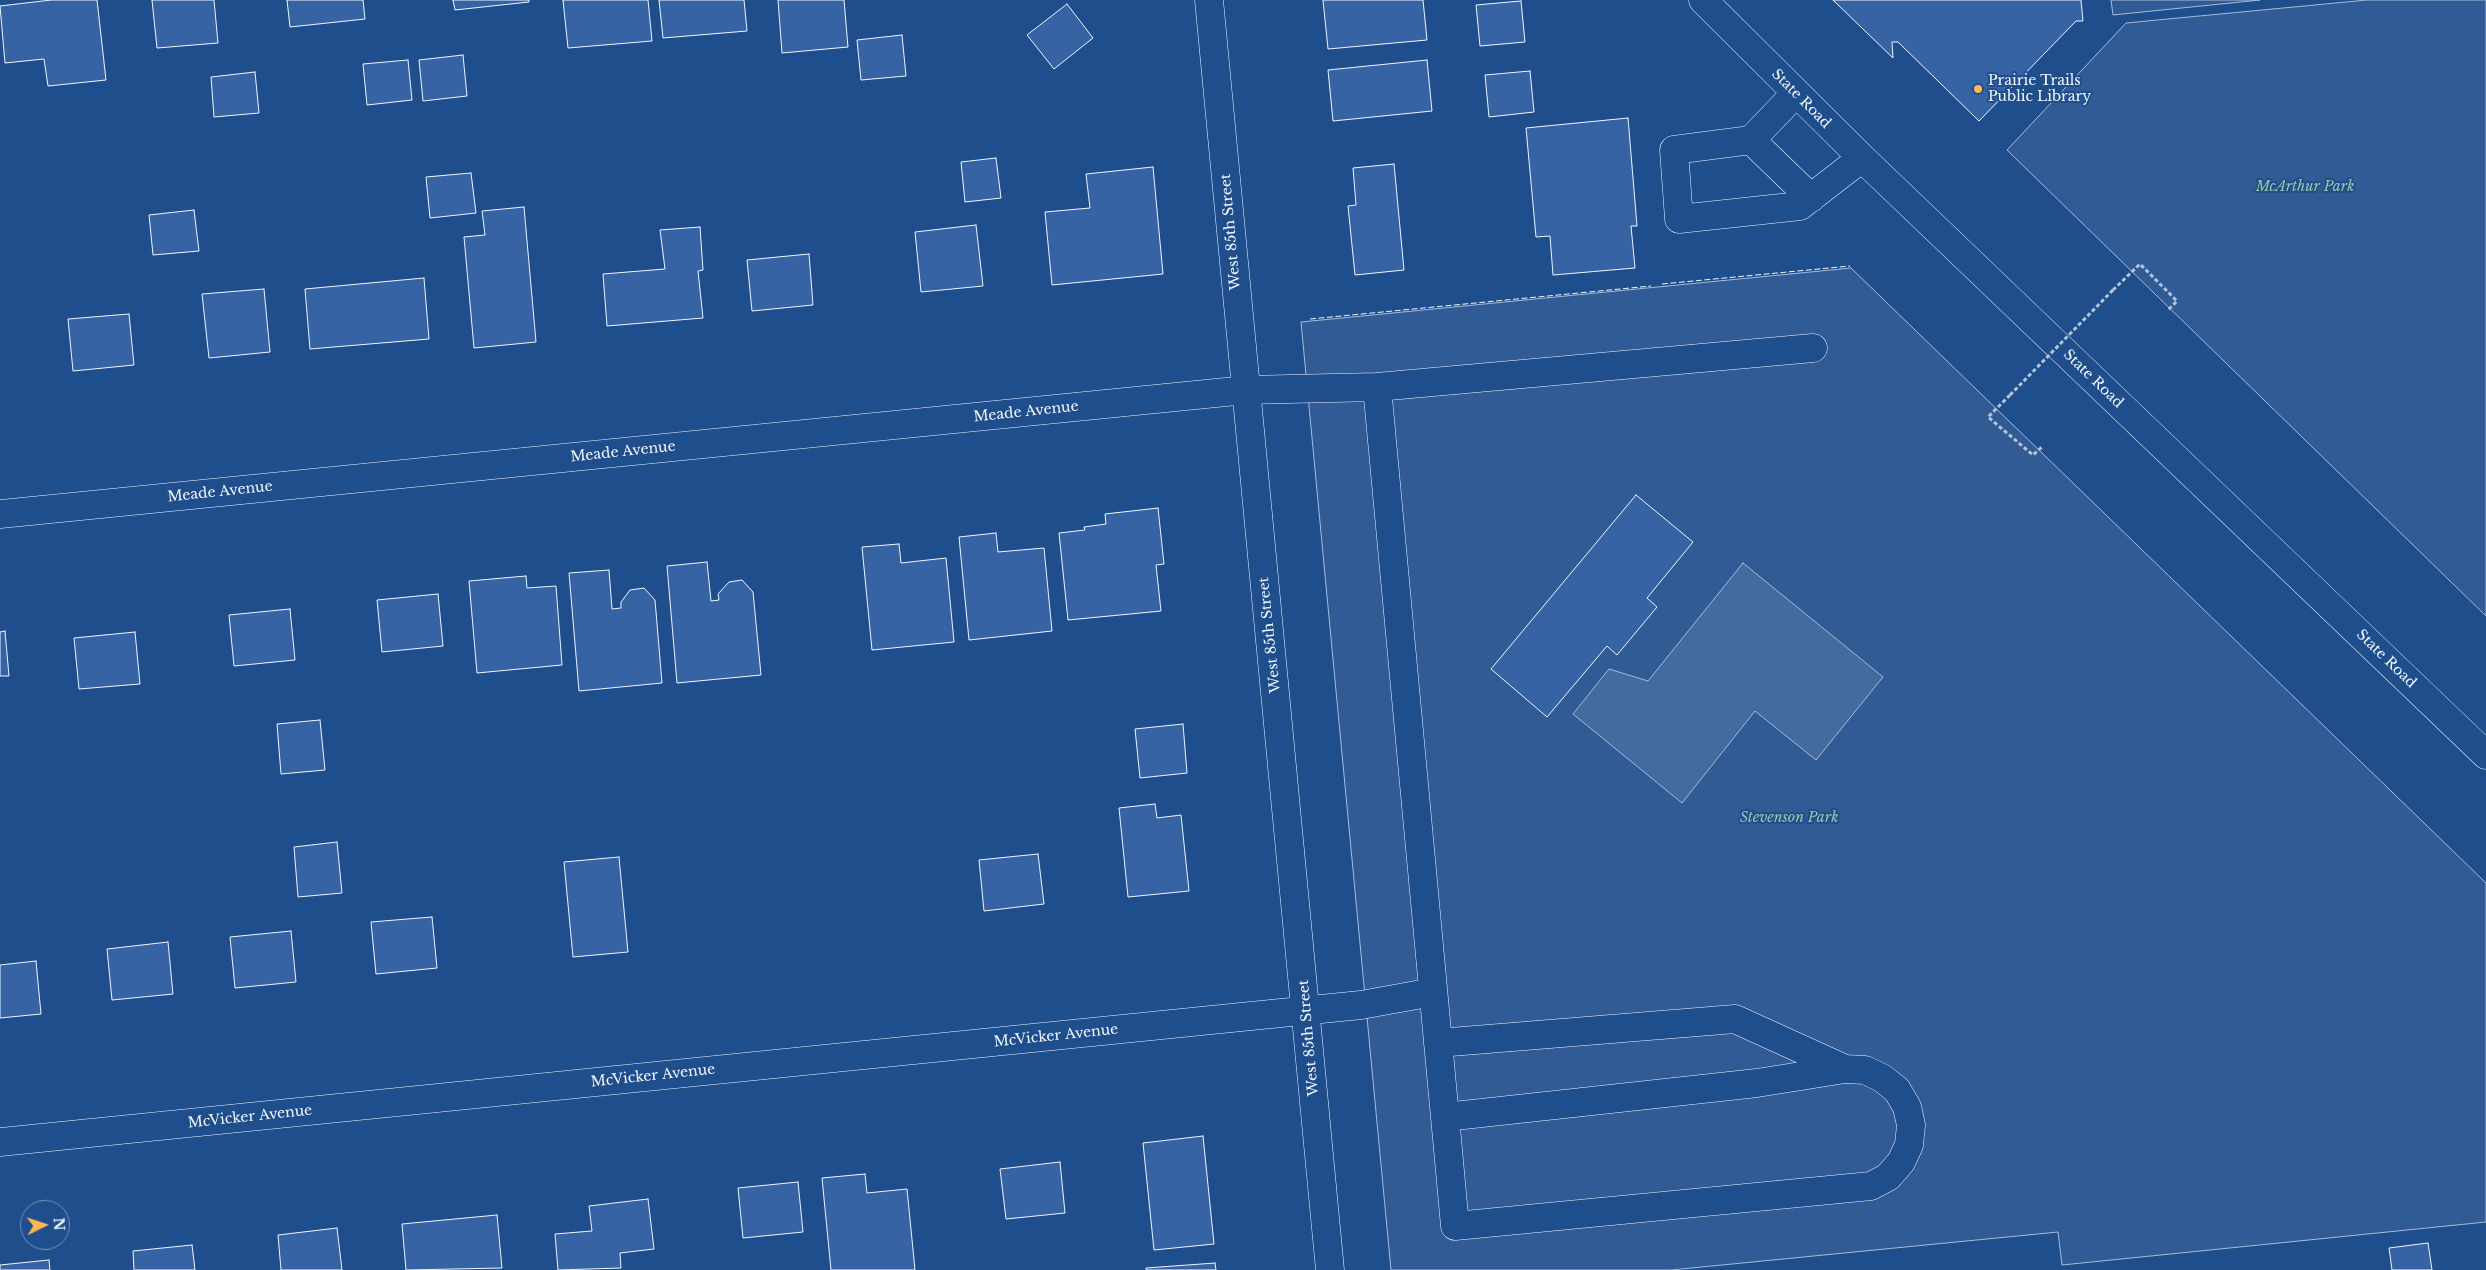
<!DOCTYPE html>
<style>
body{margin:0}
#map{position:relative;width:2486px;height:1270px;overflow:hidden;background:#1f4e8c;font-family:"Libre Baskerville",serif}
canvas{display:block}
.north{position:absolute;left:20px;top:1200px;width:50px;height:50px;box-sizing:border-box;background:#1f4e8c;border:1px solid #7391ba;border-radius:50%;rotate:86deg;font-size:14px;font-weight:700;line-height:20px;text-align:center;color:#f2f6ff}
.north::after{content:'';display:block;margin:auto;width:18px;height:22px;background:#ffb74d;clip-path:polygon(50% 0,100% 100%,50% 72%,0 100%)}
</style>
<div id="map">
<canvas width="2486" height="1270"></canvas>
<div class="north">N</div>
</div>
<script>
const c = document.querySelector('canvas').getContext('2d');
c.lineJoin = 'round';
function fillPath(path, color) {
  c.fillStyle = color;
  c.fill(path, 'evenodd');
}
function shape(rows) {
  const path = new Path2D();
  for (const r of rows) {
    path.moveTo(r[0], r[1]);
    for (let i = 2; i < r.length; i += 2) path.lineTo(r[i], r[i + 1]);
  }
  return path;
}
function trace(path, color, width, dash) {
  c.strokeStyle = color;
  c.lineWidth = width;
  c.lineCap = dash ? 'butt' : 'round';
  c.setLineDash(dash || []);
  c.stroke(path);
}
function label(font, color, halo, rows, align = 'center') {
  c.font = font + ' "Libre Baskerville",serif';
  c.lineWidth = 4;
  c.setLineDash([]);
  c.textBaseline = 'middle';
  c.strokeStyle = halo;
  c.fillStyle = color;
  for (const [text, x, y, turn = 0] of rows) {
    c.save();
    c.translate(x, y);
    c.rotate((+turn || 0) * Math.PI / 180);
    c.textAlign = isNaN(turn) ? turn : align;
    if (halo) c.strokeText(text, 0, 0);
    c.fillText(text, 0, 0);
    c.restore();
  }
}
const built = shape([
 [2111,0,2260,0,2113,15,2111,0],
 [2367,0,2486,0,2486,616,2007,150,2126,23,2367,0],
 [1851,268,2486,883,2486,1222,2062,1265,2058,1232,1671,1270,1391,1270,1301,322,1851,268]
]);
const water = shape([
 [1743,563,1883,677,1816,760,1755,711,1682,803,1573,714,1609,669,1648,681,1743,563]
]);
const building = shape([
 [51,0,97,0,106,80,48,86,44,59,5,63,0,6,51,0],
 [152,0,214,0,218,43,157,48,152,0],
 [287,0,363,0,365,19,290,27,287,0],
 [453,0,529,0,529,2,455,10,453,0],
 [563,0,648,0,652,41,568,48,563,0],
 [659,0,744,0,747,31,663,38,659,0],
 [778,0,844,0,848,47,782,53,778,0],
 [1323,0,1423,0,1427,40,1328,49,1323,0],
 [1833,0,2081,0,2083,21,2076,21,1979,121,1898,42,1892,42,1893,58,1833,0],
 [1521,1,1525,42,1480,46,1476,5,1521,1],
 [1067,4,1093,38,1054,69,1027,35,1067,4],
 [902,35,906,76,861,80,857,40,902,35],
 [463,55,467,96,423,101,419,60,463,55],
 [408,60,412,100,367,105,363,64,408,60],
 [1427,60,1432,111,1333,121,1328,70,1427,60],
 [1530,71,1534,112,1489,117,1485,75,1530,71],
 [255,72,259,113,214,117,211,77,255,72],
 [1628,118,1637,226,1631,226,1635,268,1553,275,1550,236,1536,237,1526,128,1628,118],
 [996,158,1001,198,965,202,961,162,996,158],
 [1394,164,1404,270,1355,275,1348,206,1356,205,1353,168,1394,164],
 [1153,167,1163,274,1052,285,1045,212,1090,208,1086,174,1153,167],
 [471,173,476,213,430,218,426,177,471,173],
 [524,207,536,342,474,348,464,237,485,235,482,211,524,207],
 [194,210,199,251,153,255,149,215,194,210],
 [976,225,983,286,921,292,915,232,976,225],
 [700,227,703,270,698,271,703,318,607,326,603,274,665,269,660,230,700,227],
 [809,254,813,305,752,311,747,260,809,254],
 [424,278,429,339,310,349,305,289,424,278],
 [264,289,270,352,209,358,202,294,264,289],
 [129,314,134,365,73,371,68,319,129,314],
 [1636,495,1693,542,1647,598,1657,607,1617,655,1607,646,1547,717,1491,669,1636,495],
 [1158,508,1164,564,1156,565,1161,611,1068,620,1059,533,1085,530,1084,527,1106,524,1105,514,1158,508],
 [996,533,998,552,1044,548,1052,631,969,640,959,537,996,533],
 [899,544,901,563,946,558,954,642,872,650,862,547,899,544],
 [707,562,711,601,719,600,718,594,729,582,742,580,753,592,761,675,677,683,667,566,707,562],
 [609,570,612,609,621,608,621,602,630,590,644,588,655,600,662,683,579,691,569,573,609,570],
 [526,576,527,588,556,586,562,665,477,673,469,581,526,576],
 [438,594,443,646,382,652,377,600,438,594],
 [290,609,295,660,234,666,229,615,290,609],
 [5,631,9,676,0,676,0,632,5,631],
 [135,632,140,684,79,689,74,638,135,632],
 [320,720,325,770,281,774,277,724,320,720],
 [1183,724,1187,773,1140,778,1135,729,1183,724],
 [1155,804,1157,818,1181,815,1189,891,1128,897,1119,808,1155,804],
 [337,842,342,893,298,897,294,847,337,842],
 [1038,854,1044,904,984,911,979,860,1038,854],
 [619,857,628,952,573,957,564,862,619,857],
 [432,917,437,968,376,974,371,922,432,917],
 [291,931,296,982,235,988,230,937,291,931],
 [168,942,173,994,112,1000,107,949,168,942],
 [36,961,41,1014,0,1018,0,965,36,961],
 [1203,1136,1214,1244,1154,1250,1143,1143,1203,1136],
 [1060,1162,1065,1213,1006,1219,1000,1169,1060,1162],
 [865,1174,867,1193,907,1189,915,1270,831,1270,822,1178,865,1174],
 [798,1182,803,1232,743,1238,738,1188,798,1182],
 [648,1199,654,1249,620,1253,621,1268,558,1270,555,1234,592,1231,589,1206,648,1199],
 [497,1215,502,1268,406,1270,402,1224,497,1215],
 [337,1228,342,1270,281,1270,278,1235,337,1228],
 [2428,1243,2432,1270,2392,1270,2389,1248,2428,1243],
 [192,1245,195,1270,134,1270,133,1251,192,1245],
 [49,1260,50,1270,0,1270,0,1265,49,1260],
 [1215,1263,1216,1270,1146,1270,1146,1268,1215,1263]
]);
const path = shape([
 [2113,290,2140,264,2177,301,2167,311],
 [2010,395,1988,417,2033,455,2043,446]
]);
const minor = shape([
 [1209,0,1330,1270],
 [1703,0,1862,158,2486,755],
 [1795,94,1751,140,1674,150,1679,219,1800,206,1862,158],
 [1751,140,1811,198],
 [1377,387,1445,1117,1455,1226,1871,1186,1888,1177,1901,1162,1909,1145,1911,1125,1907,1107,1897,1090,1882,1078,1865,1070,1845,1069,1757,1083,1445,1117],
 [0,514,1246,390,1377,387,1813,348],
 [1438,1043,1735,1019,1845,1069],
 [0,1142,1251,1016,1361,1005,1433,992]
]);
const pathBridge = shape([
 [2010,395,2113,290]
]);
const fence = shape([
 [1662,284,1850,266],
 [1310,319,1651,286]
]);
const markers = [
 [1978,89,5,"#ffb74d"]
];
const poiNames = [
 ["Prairie Trails",1988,81],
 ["Public Library",1988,97]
];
const streetNames = [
 ["State Road",1801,99,45],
 ["West 85th Street",1231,232,-95],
 ["State Road",2093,379,44],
 ["Meade Avenue",1026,412,-6],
 ["Meade Avenue",623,452,-6],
 ["Meade Avenue",220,492,-6],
 ["West 85th Street",1270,635,-96],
 ["State Road",2386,659,44],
 ["McVicker Avenue",1056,1036,-6],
 ["West 85th Street",1309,1038,-95],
 ["McVicker Avenue",653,1076,-6],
 ["McVicker Avenue",250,1117,-6]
];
const parkNames = [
 ["McArthur Park",2305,187],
 ["Stevenson Park",1789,818]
];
fillPath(built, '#305b95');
trace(built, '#a8bbd7', 1);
fillPath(water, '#446ba0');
trace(water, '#a8bbd7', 1);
fillPath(building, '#3563a3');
trace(building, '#f2f6ff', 1);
trace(minor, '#f2f6ff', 29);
trace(path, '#b3c4dc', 3, [4, 2.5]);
trace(minor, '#1f4e8c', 28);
trace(pathBridge, '#b3c4dc', 3, [4, 2.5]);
trace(fence, '#f2f6ff', 1, [6, 2.5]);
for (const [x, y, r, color] of markers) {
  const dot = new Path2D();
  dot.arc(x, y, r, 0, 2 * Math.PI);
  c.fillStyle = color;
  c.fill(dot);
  trace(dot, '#1f4e8c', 2);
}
label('14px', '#f2f6ff', '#1f4e8c', poiNames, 'left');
label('14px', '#f2f6ff', '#1f4e8c', streetNames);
label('italic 14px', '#97c8a6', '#1f4e8c', parkNames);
</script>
